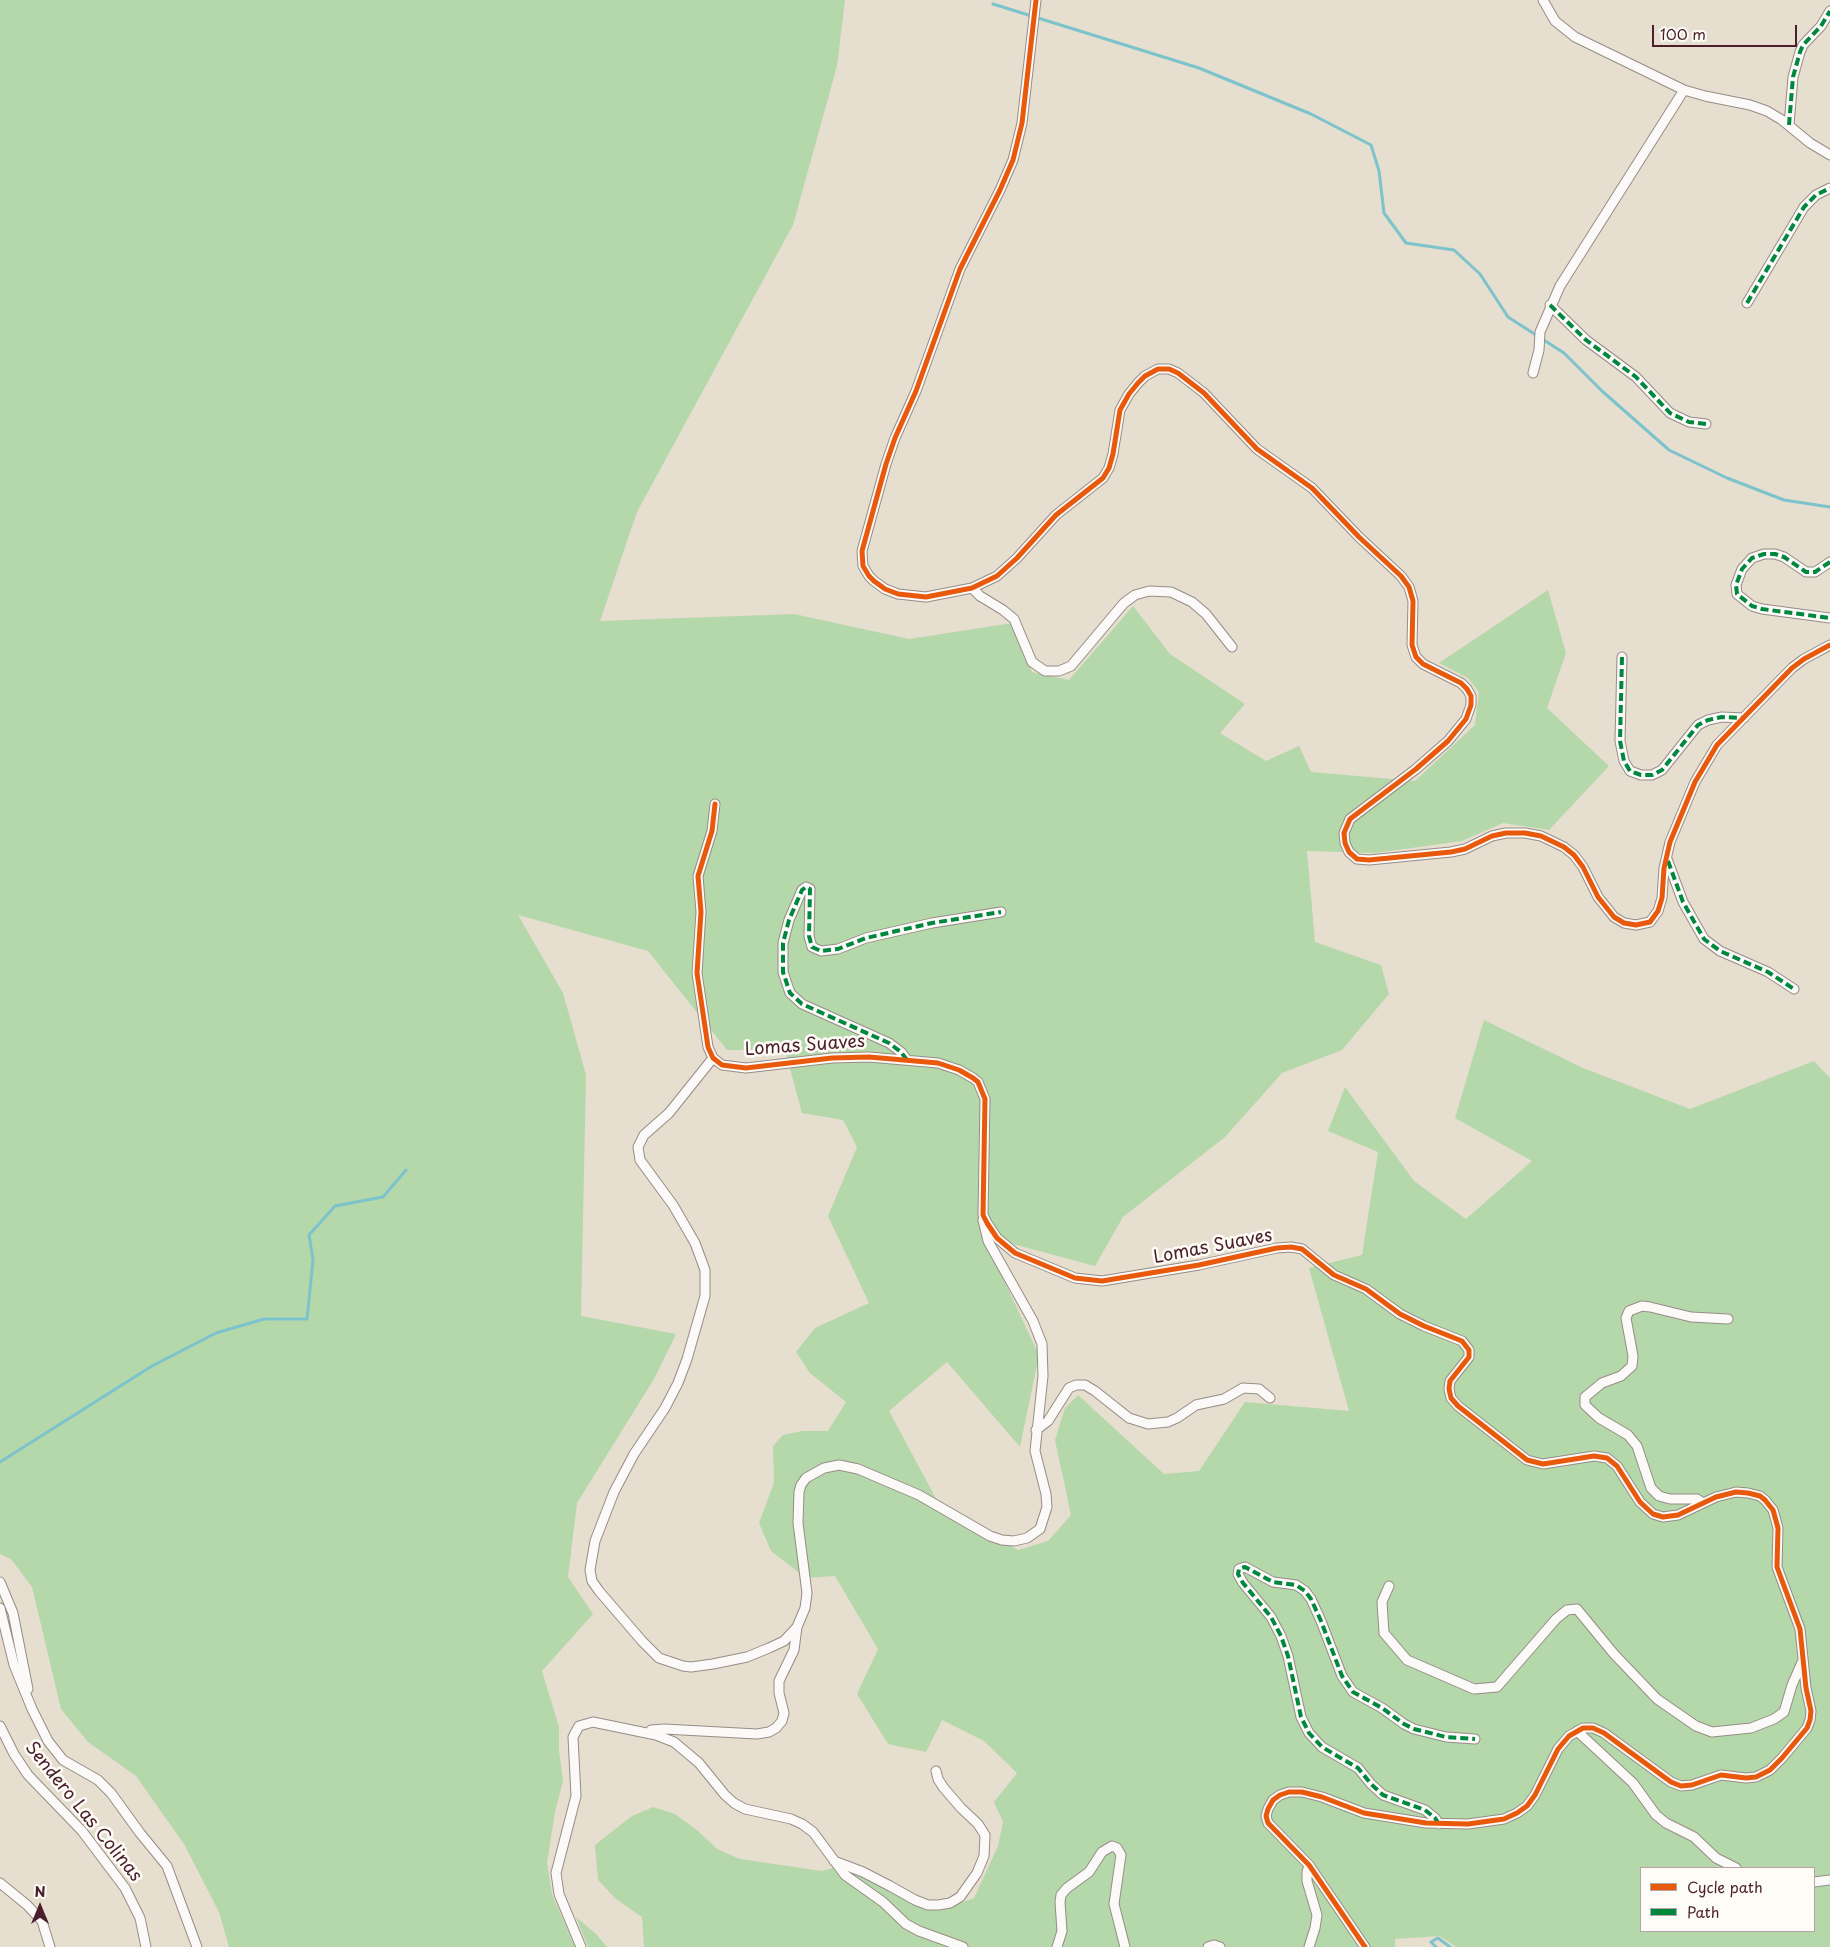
<!DOCTYPE html>
<style>
body{margin:0}
#map{position:relative;width:1830px;height:1947px;overflow:hidden;background:#e6dece;font-family:"Playpen Sans",sans-serif}
canvas{display:block}
.legend{position:absolute;left:1640px;top:1867px;width:175px;height:65px;box-sizing:border-box;background:#fdfcf7;border:1px solid #b5a4a5;margin:0;padding:6px 9px;list-style:none;font-size:15px;color:#4a1f2b}
.legend li{display:flex;align-items:center;gap:10px;height:25px}
.legend b{width:25px;border:1px solid #b5a4a5}
.north{position:absolute;left:15px;top:1882px;width:50px;height:50px;-webkit-text-stroke:4px #fdfcf7;paint-order:stroke;rotate:0deg;font-size:14px;font-weight:700;line-height:20px;text-align:center;color:#4a1f2b}
.north::after{content:'';display:block;margin:auto;width:18px;height:22px;background:#4a1f2b;clip-path:polygon(50% 0,100% 100%,50% 72%,0 100%)}
.scale{position:absolute;left:1652px;top:25px;width:145px;height:22px;box-sizing:border-box;border:2px solid #4a1f2b;border-top:0;padding-left:6px;font-size:15px;line-height:18px;white-space:nowrap;color:#4a1f2b;-webkit-text-stroke:4px #fdfcf7;paint-order:stroke}
</style>
<div id="map">
<canvas width="1830" height="1947"></canvas>
<ul class="legend">
<li><b style="height:6px;background:#e8590c"></b>Cycle path</li>
<li><b style="height:6px;background:#00873e"></b>Path</li>
</ul>
<div class="north">N</div>
<div class="scale">100 m</div>
</div>
<script>
const c = document.querySelector('canvas').getContext('2d');
c.lineJoin = 'round';
function fillPath(path, color) {
  c.fillStyle = color;
  c.fill(path, 'evenodd');
}
function shape(rows) {
  const path = new Path2D();
  for (const r of rows) {
    path.moveTo(r[0], r[1]);
    for (let i = 2; i < r.length; i += 2) path.lineTo(r[i], r[i + 1]);
  }
  return path;
}
function trace(path, color, width, dash) {
  c.strokeStyle = color;
  c.lineWidth = width;
  c.lineCap = dash ? 'butt' : 'round';
  c.setLineDash(dash || []);
  c.stroke(path);
}
function label(font, color, halo, rows, align = 'center') {
  c.font = font + ' "Playpen Sans",sans-serif';
  c.lineWidth = 5;
  c.setLineDash([]);
  c.textBaseline = 'middle';
  c.strokeStyle = halo;
  c.fillStyle = color;
  for (const [text, x, y, turn = 0] of rows) {
    c.save();
    c.translate(x, y);
    c.rotate((+turn || 0) * Math.PI / 180);
    c.textAlign = isNaN(turn) ? turn : align;
    if (halo) c.strokeText(text, 0, 0);
    c.fillText(text, 0, 0);
    c.restore();
  }
}
const green = shape([
 [0,0,845,0,837,66,793,225,637,512,600,621,794,614,909,639,1013,623,1032,672,1069,680,1133,606,1170,654,1245,704,1220,733,1266,761,1299,746,1311,772,1415,781,1475,725,1479,692,1468,678,1439,663,1548,590,1566,653,1547,708,1609,766,1549,830,1503,823,1462,841,1376,853,1307,851,1315,942,1381,965,1389,994,1342,1050,1282,1073,1225,1137,1123,1217,1095,1266,983,1236,1039,1355,1020,1447,947,1362,889,1411,941,1508,1018,1550,1048,1541,1071,1515,1055,1440,1065,1408,1078,1395,1164,1474,1199,1471,1245,1402,1349,1411,1309,1268,1362,1255,1378,1152,1328,1131,1345,1087,1414,1181,1466,1219,1532,1161,1455,1118,1484,1020,1583,1068,1690,1109,1814,1061,1830,1078,1830,1947,1456,1947,1440,1936,1395,1939,1395,1947,644,1947,642,1917,616,1899,598,1880,595,1845,632,1816,653,1807,675,1814,698,1831,717,1849,740,1859,822,1871,843,1865,928,1902,961,1903,974,1898,998,1846,1003,1822,994,1802,1017,1773,984,1741,942,1720,926,1752,888,1744,857,1694,878,1649,835,1576,806,1578,771,1551,759,1523,774,1483,773,1446,783,1435,802,1431,828,1431,846,1402,810,1373,796,1352,815,1328,869,1303,828,1216,857,1147,843,1120,802,1113,785,1050,727,1050,648,951,518,915,563,993,586,1075,581,1316,676,1334,654,1379,577,1503,568,1577,593,1614,542,1671,559,1727,559,1751,563,1781,555,1812,547,1863,552,1894,575,1947,229,1947,219,1912,184,1844,136,1776,88,1742,61,1709,32,1587,11,1559,0,1554],
 [1641,1868,1814,1868,1814,1931,1641,1931],
 [576,1917,596,1934,607,1947,588,1947]
]);
const stream = shape([
 [993,4,1199,68,1311,114,1371,145,1379,171,1384,213,1406,243,1454,250,1480,274,1508,317,1564,353,1602,391,1669,450,1727,478,1784,500,1830,507],
 [0,1462,152,1366,216,1333,264,1319,307,1319,313,1260,309,1235,335,1206,383,1197,406,1170],
 [1436,1947,1431,1942,1438,1938,1450,1947]
]);
const street = shape([
 [1036,0,1022,123,1013,160,1000,190,960,269,916,391,895,438,886,464,862,551,863,566,869,576,874,581,885,589,898,594,926,597,972,588,997,576,1017,558,1056,515,1103,478,1109,468,1113,454,1120,410,1129,394,1138,383,1145,376,1158,369,1169,369,1178,373,1204,393,1257,449,1312,488,1359,537,1401,576,1409,587,1413,601,1412,645,1416,657,1423,664,1461,683,1467,689,1471,696,1471,705,1466,719,1448,741,1416,769,1350,819,1344,833,1345,843,1349,852,1357,859,1369,860,1451,852,1465,849,1492,836,1506,833,1525,833,1541,836,1564,847,1574,855,1583,867,1598,897,1614,917,1624,923,1636,925,1650,922,1658,911,1662,898,1664,868,1670,842,1695,782,1717,745,1792,668,1804,659,1830,645],
 [1543,0,1555,21,1575,37,1684,90,1705,96,1750,105,1767,111,1782,120,1810,143,1830,155],
 [1789,125,1793,77,1800,52,1803,45,1821,26,1830,11],
 [1747,303,1804,207,1816,195,1830,188],
 [1550,305,1586,340,1636,377,1670,413,1689,422,1706,424],
 [1533,373,1539,350,1540,332,1560,286,1684,90],
 [1830,562,1815,572,1806,572,1784,557,1775,554,1764,554,1752,558,1742,569,1736,585,1737,594,1752,606,1762,609,1830,618],
 [972,588,980,596,1003,610,1014,619,1032,662,1045,671,1059,671,1071,666,1124,603,1135,595,1149,591,1171,592,1192,602,1206,614,1232,647],
 [1622,657,1620,741,1624,761,1630,771,1641,775,1652,775,1662,770,1698,725,1708,720,1722,717,1744,718],
 [715,804,712,831,698,876,701,912,697,973,708,1047,713,1058,722,1065,746,1068,832,1058,869,1057,938,1063,959,1070,973,1078,978,1082,985,1099,983,1215,987,1223,997,1238,1015,1253,1075,1278,1102,1281,1199,1265,1277,1248,1291,1247,1302,1249,1334,1275,1366,1289,1400,1314,1424,1326,1462,1341,1469,1350,1469,1357,1450,1381,1449,1389,1451,1398,1458,1406,1527,1460,1543,1464,1594,1456,1607,1458,1617,1466,1640,1502,1653,1514,1663,1517,1678,1515,1716,1497,1736,1492,1748,1493,1760,1496,1765,1500,1773,1510,1778,1528,1777,1567,1800,1629,1806,1688,1811,1711,1810,1720,1807,1728,1782,1758,1770,1770,1756,1777,1746,1778,1721,1775,1692,1785,1681,1786,1671,1782,1604,1733,1593,1728,1583,1728,1569,1736,1558,1749,1535,1795,1527,1806,1517,1813,1504,1819,1468,1824,1426,1823,1364,1813,1322,1797,1302,1792,1289,1792,1280,1795,1273,1800,1268,1809,1266,1816,1268,1823,1309,1865,1365,1947],
 [1667,859,1683,902,1704,939,1720,951,1768,972,1794,989],
 [713,1058,669,1113,644,1135,638,1147,640,1160,673,1205,695,1243,705,1270,705,1296,687,1359,678,1383,665,1408,634,1454,614,1492,595,1541,590,1570,592,1581,599,1591,642,1641,659,1658,683,1666,691,1667,713,1664,747,1657,769,1648,784,1641,797,1627,805,1608,807,1593,798,1523,799,1492,801,1485,806,1478,824,1468,839,1465,858,1469,919,1495,990,1536,1002,1540,1014,1541,1027,1538,1040,1529,1047,1507,1046,1494,1035,1451,1043,1376,1042,1344,1033,1321,988,1241,983,1220],
 [907,1060,901,1052,889,1043,802,1004,790,993,783,972,783,943,789,920,802,890,806,887,810,889,809,936,812,947,821,951,838,949,866,938,932,923,1001,912],
 [1036,1430,1048,1421,1069,1388,1076,1385,1085,1385,1095,1391,1129,1418,1148,1424,1168,1422,1177,1418,1196,1405,1224,1399,1243,1388,1259,1389,1270,1398],
 [1703,1503,1697,1499,1670,1499,1659,1496,1651,1488,1637,1446,1628,1435,1599,1418,1585,1405,1585,1397,1602,1383,1621,1376,1632,1366,1633,1356,1626,1318,1629,1311,1642,1306,1650,1307,1691,1317,1728,1319],
 [0,1582,13,1613,28,1689],
 [1389,1586,1382,1602,1384,1633,1407,1660,1474,1689,1497,1687,1556,1619,1567,1610,1577,1609,1614,1654,1657,1699,1696,1726,1712,1732,1751,1728,1774,1719,1784,1712,1792,1685,1803,1660],
 [0,1608,14,1665,32,1709,48,1741,63,1760,98,1780,111,1793,140,1833,167,1866,197,1947],
 [0,1726,14,1754,28,1775,82,1831,125,1888,140,1918,146,1947],
 [651,1730,664,1729,757,1734,769,1732,776,1728,782,1721,784,1713,779,1693,779,1681,794,1650,797,1627],
 [1577,1731,1633,1783,1656,1815,1666,1823,1694,1837,1716,1858,1736,1868],
 [1439,1824,1435,1818,1425,1810,1383,1795,1371,1784,1358,1768,1322,1747,1309,1733,1301,1717,1288,1656,1281,1636,1271,1617,1243,1583,1238,1574,1239,1569,1245,1567,1273,1582,1296,1585,1305,1591,1311,1599,1321,1621,1342,1676,1353,1692,1382,1708,1404,1724,1414,1729,1446,1737,1475,1739],
 [834,1861,863,1872,890,1886,915,1900,928,1905,938,1905,950,1903,960,1897,977,1873,984,1856,985,1835,978,1824,961,1808,943,1787,938,1779,936,1771],
 [1814,1882,1830,1880],
 [0,1883,27,1905,42,1921,50,1947],
 [581,1947,559,1894,556,1873,576,1796,573,1737,579,1726,593,1722,656,1735,674,1742,699,1763,725,1795,734,1803,745,1809,791,1819,802,1824,813,1832,845,1875,883,1902,906,1924,919,1931,963,1947],
 [1057,1947,1062,1931,1060,1902,1061,1895,1067,1888,1089,1872,1102,1852,1112,1846,1117,1848,1121,1855,1114,1904,1125,1947],
 [1208,1947,1214,1945,1220,1947],
 [1309,1947,1315,1928,1317,1915,1307,1881,1307,1872,1309,1865]
]);
const quiet = shape([
 [1789,125,1793,77,1800,52,1803,45,1821,26,1830,11],
 [1747,303,1804,207,1816,195,1830,188],
 [1550,305,1586,340,1636,377,1670,413,1689,422,1706,424],
 [1830,562,1815,572,1806,572,1784,557,1775,554,1764,554,1752,558,1742,569,1736,585,1737,594,1752,606,1762,609,1830,618],
 [1622,657,1620,741,1624,761,1630,771,1641,775,1652,775,1662,770,1698,725,1708,720,1722,717,1744,718],
 [1668,861,1683,902,1704,939,1720,951,1768,972,1794,989],
 [907,1060,901,1052,889,1043,802,1004,790,993,783,972,783,943,789,920,802,890,806,887,810,889,809,936,812,947,821,951,838,949,866,938,932,923,1001,912],
 [1439,1824,1435,1818,1425,1810,1383,1795,1371,1784,1358,1768,1322,1747,1309,1733,1301,1717,1288,1656,1281,1636,1271,1617,1243,1583,1238,1574,1239,1569,1245,1567,1273,1582,1296,1585,1305,1591,1311,1599,1321,1621,1342,1676,1353,1692,1382,1708,1404,1724,1414,1729,1446,1737,1475,1739]
]);
const cycleway = shape([
 [1036,0,1022,123,1013,160,1000,190,960,269,916,391,895,438,886,464,862,551,863,566,869,576,874,581,885,589,898,594,926,597,972,588,997,576,1017,558,1056,515,1103,478,1109,468,1113,454,1120,410,1129,394,1138,383,1145,376,1158,369,1169,369,1178,373,1204,393,1257,449,1312,488,1359,537,1401,576,1409,587,1413,601,1412,645,1416,657,1423,664,1461,683,1467,689,1471,696,1471,705,1466,719,1448,741,1416,769,1350,819,1344,833,1345,843,1349,852,1357,859,1369,860,1451,852,1465,849,1492,836,1506,833,1525,833,1541,836,1564,847,1574,855,1583,867,1598,897,1614,917,1624,923,1636,925,1650,922,1658,911,1662,898,1664,868,1670,842,1695,782,1717,745,1792,668,1804,659,1830,645],
 [715,804,712,831,698,876,701,912,697,973,708,1047,713,1058,722,1065,746,1068,832,1058,869,1057,938,1063,959,1070,973,1078,978,1082,985,1099,983,1215,987,1223,997,1238,1015,1253,1075,1278,1102,1281,1199,1265,1277,1248,1291,1247,1302,1249,1334,1275,1366,1289,1400,1314,1424,1326,1462,1341,1469,1350,1469,1357,1450,1381,1449,1389,1451,1398,1458,1406,1527,1460,1543,1464,1594,1456,1607,1458,1617,1466,1640,1502,1653,1514,1663,1517,1678,1515,1716,1497,1736,1492,1748,1493,1760,1496,1765,1500,1773,1510,1778,1528,1777,1567,1800,1629,1806,1688,1811,1711,1810,1720,1807,1728,1782,1758,1770,1770,1756,1777,1746,1778,1721,1775,1692,1785,1681,1786,1671,1782,1604,1733,1593,1728,1583,1728,1569,1736,1558,1749,1535,1795,1527,1806,1517,1813,1504,1819,1468,1824,1426,1823,1364,1813,1322,1797,1302,1792,1289,1792,1280,1795,1273,1800,1268,1809,1266,1816,1268,1823,1309,1865,1365,1947]
]);
const streetNames = [
 ["Lomas Suaves",805,1046,-4],
 ["Lomas Suaves",1213,1247,-11],
 ["Sendero Las Colinas",83,1812,51]
];
fillPath(green, '#b5d8ab');
trace(stream, '#7cc3cc', 3);
trace(street, '#978c86', 11);
trace(street, '#fbfaf8', 9);
trace(quiet, '#00873e', 4, [8, 4]);
trace(cycleway, '#e8590c', 5);
label('18px', '#4a1f2b', '#fdfcf7', streetNames);
</script>
